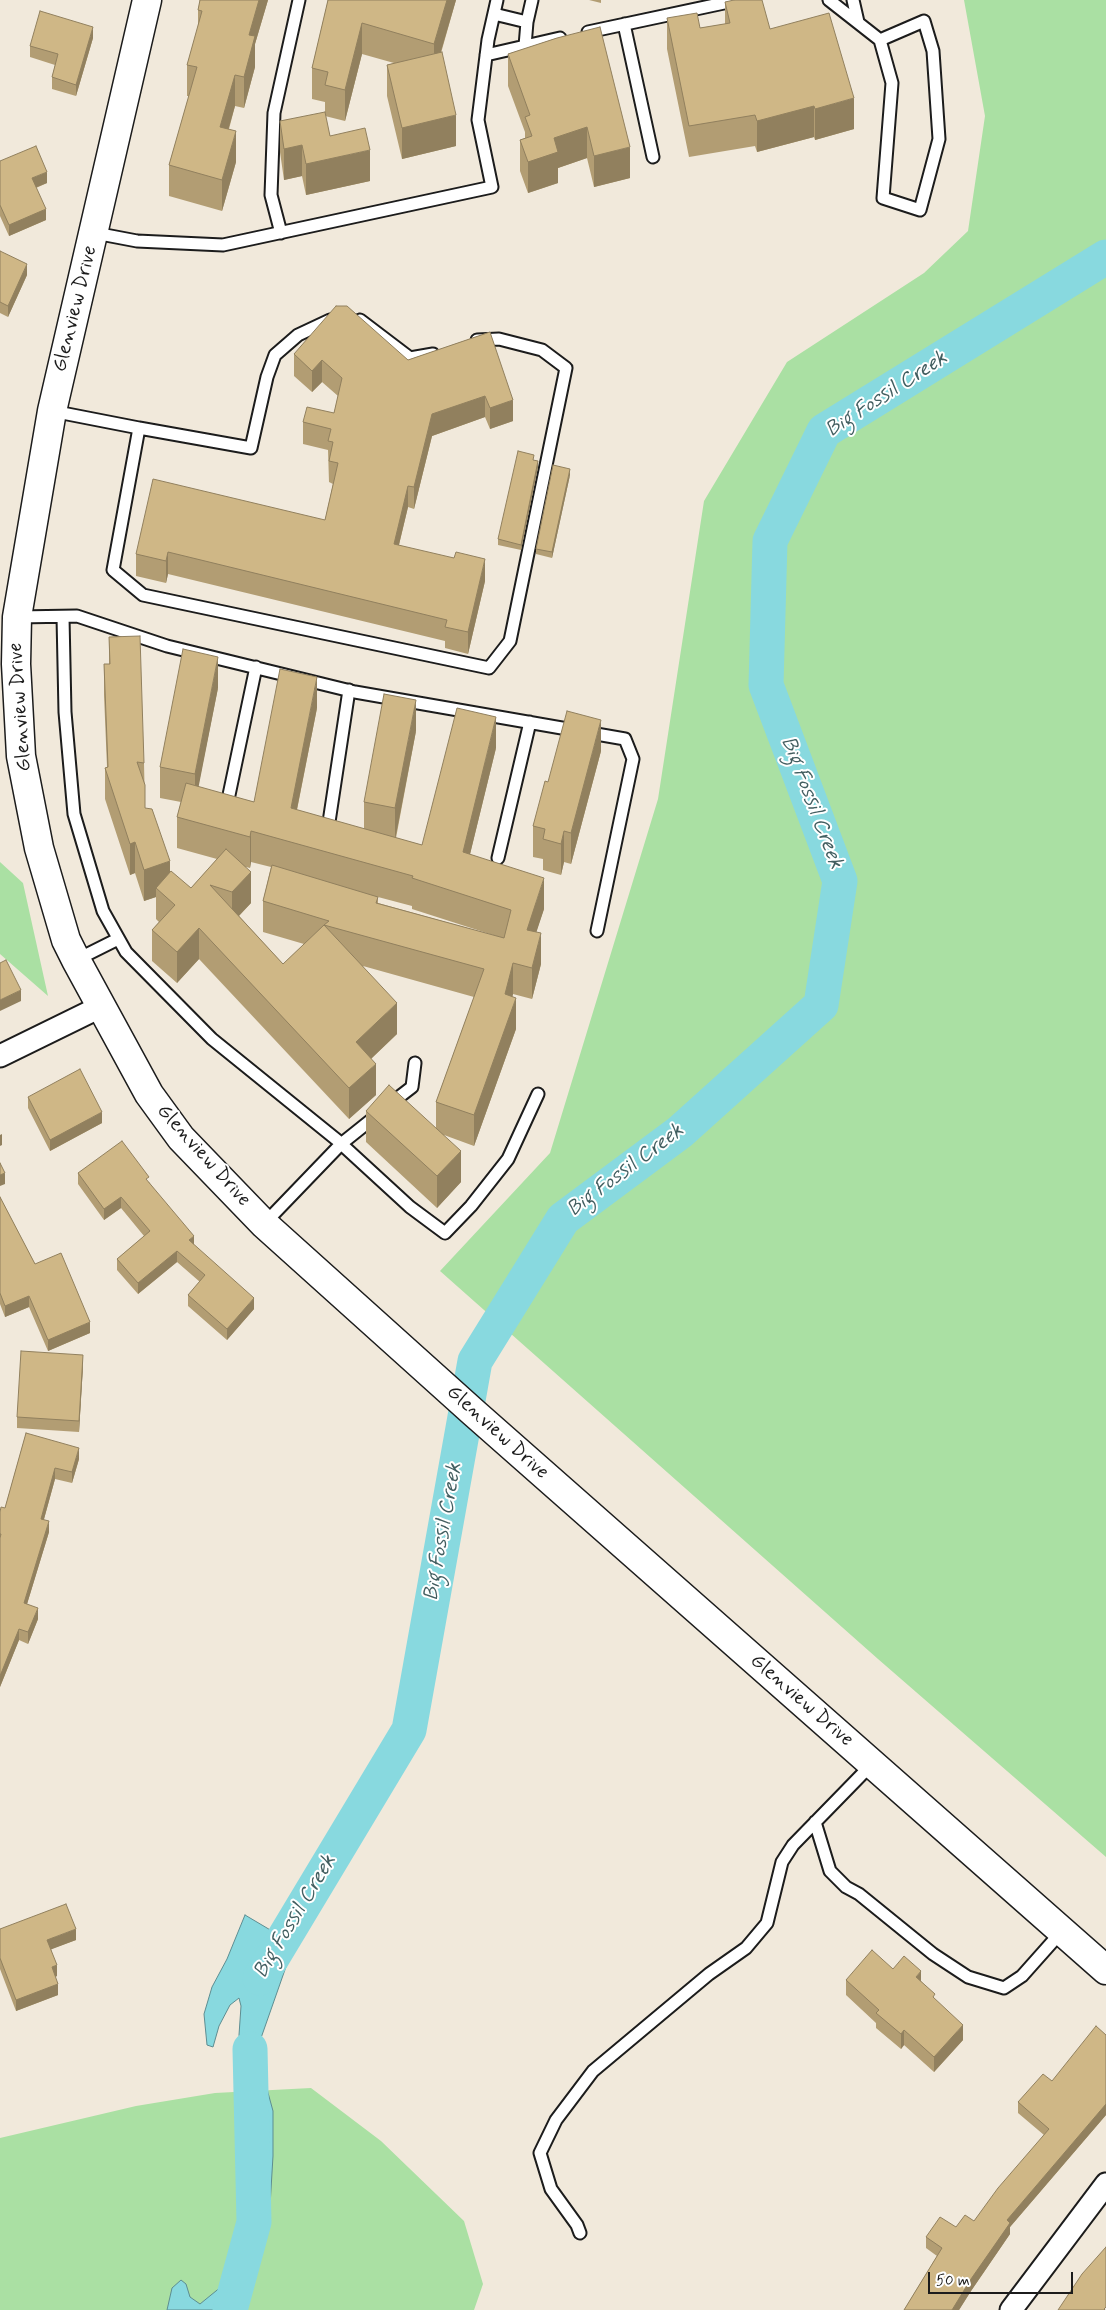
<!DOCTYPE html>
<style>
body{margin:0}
#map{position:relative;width:1106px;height:2310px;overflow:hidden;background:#f1e9db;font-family:Mynerve,sans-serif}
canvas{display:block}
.scale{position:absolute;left:928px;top:2272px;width:145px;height:22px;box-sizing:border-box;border:2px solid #1c1c1c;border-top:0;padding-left:6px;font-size:15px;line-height:18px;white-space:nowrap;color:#1c1c1c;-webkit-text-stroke:4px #fff;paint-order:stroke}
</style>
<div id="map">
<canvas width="1106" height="2310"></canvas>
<div class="scale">50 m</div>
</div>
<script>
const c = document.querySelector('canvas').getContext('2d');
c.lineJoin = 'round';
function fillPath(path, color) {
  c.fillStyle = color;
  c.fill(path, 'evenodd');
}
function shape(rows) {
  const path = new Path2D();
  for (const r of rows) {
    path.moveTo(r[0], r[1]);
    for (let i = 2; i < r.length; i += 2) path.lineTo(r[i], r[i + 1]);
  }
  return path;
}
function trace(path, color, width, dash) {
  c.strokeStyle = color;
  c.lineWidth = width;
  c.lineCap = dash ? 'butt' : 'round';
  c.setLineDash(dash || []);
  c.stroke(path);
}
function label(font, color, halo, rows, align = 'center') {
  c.font = font + ' Mynerve,sans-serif';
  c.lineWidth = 4;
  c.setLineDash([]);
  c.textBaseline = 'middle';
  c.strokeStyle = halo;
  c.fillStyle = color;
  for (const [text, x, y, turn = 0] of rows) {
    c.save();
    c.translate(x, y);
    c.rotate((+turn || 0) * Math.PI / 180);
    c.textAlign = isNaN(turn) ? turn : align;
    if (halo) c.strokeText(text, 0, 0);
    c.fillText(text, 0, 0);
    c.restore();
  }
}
const green = shape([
 [964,0,1106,0,1106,1857,878,1659,440,1271,550,1153,658,799,704,501,787,362,924,273,968,231,985,116],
 [0,862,23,883,48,996,0,954],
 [311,2088,381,2141,464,2221,483,2284,474,2310,0,2310,0,2138,136,2106,215,2093]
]);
const water = shape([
 [245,1915,294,1944,261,2038,261,2067,273,2111,273,2156,270,2206,253,2250,245,2310,167,2310,172,2288,181,2280,186,2284,190,2297,200,2304,227,2282,249,2215,257,2151,254,2112,239,2035,241,2006,239,1998,230,2005,219,2026,213,2047,207,2045,204,2014,212,1987,227,1959,245,1915]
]);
const river = shape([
 [260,1978,409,1730,475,1361,563,1219,680,1132,821,1005,840,881,766,685,770,541,824,431,1106,257],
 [230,2310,254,2222,250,2049]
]);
const service = shape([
 [829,0,880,40,892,83,883,198,920,210,939,139,933,51,924,21,880,40],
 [853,0,858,22],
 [494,14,527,22],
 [624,24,653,157],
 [588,32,738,0],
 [525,46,527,22,532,0],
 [486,55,560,38],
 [95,233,137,241,223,245,492,187,478,120,488,40,497,0],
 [281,233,271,195,274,113,299,0],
 [360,320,410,358,433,354],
 [52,411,139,428,113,570,143,595,489,668,510,641,566,368,542,350,499,339,477,340],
 [139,428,251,448,267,377,275,355,298,335,330,320,334,320],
 [17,617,77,616,167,646,355,692,625,739,633,759,597,931],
 [63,617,65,712,74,814,103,911,126,952,212,1039,337,1140,410,1207,445,1233,471,1206,508,1159,538,1094],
 [229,795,256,667],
 [329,822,349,690],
 [498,858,530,722],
 [76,960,118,939],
 [390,1104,412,1087,415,1063],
 [264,1224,341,1144,376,1116],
 [815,1822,830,1871,846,1887,859,1894,933,1954,968,1977,1004,1988,1022,1976,1062,1931],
 [580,2233,577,2225,551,2189,540,2153,556,2120,593,2071,709,1974,746,1948,767,1923,782,1862,793,1845,872,1764]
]);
const minor = shape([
 [0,1056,100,1007],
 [1011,2310,1106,2184]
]);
const secondary = shape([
 [147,0,52,411,17,617,16,664,21,756,39,848,66,940,76,960,149,1094,181,1138,264,1224,473,1412,1106,1970]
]);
const wall = shape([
 [200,0,268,0,255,44,255,67,244,108,235,106,229,129,236,162,222,211,169,196,169,165,189,96,187,96,187,65,198,28,198,10],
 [328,0,456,0,441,53,456,146,402,159,387,96,387,65,394,63,362,54,345,121,325,116,330,136,370,181,306,195,302,176,284,180,280,152,280,121,325,113,325,102,312,99,312,68],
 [589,0,601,0,601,3],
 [725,2,770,29,854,129,815,140,814,137,757,152,755,146,689,157,667,49,667,18,700,28,725,24],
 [93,38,76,96,52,89,52,77,55,65,30,57,30,46],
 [557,38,630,178,594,187,587,158,558,168,558,183,528,193,520,171,520,140,525,138,525,132,508,86,508,54],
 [0,161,47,183,36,188,46,220,9,236,0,216],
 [0,251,27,275,8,317,0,313],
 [490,332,513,421,490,429,485,417,432,436,414,509,408,507,399,545,485,581,468,654,445,648,445,641,168,574,166,583,136,576,136,554,325,520,333,484,329,482,328,450,303,444,303,422,334,413,338,396,322,382,312,392,294,376,294,354,408,360],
 [534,460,538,467,521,550,498,545,498,539],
 [570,475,552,558,536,554,536,549],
 [109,637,144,763,145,808,170,872,191,888,217,859,177,848,177,817,181,802,160,798,160,767,218,688,198,787,254,802,317,708,297,810,364,829,364,802,416,731,396,838,422,845,496,748,470,854,544,909,536,932,541,964,532,999,513,994,512,997,516,1029,474,1146,444,1135,461,1182,437,1208,366,1142,366,1111,436,1129,436,1102,474,997,363,966,397,1034,371,1059,376,1095,349,1119,199,959,177,983,152,961,152,930,159,922,156,919,156,897,144,901,135,873,130,875,105,799,105,768,107,767,104,695,104,664,109,664],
 [251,862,271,867,263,901,263,932,304,944,283,964,239,916,251,903,246,867,250,868],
 [378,897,412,906,412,909,496,936,378,903],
 [601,751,571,864,564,862,561,875,543,870,543,859,533,857,533,826,548,782],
 [28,1097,102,1123,50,1151,28,1108],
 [78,1173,149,1182,194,1245,254,1309,227,1340,188,1306,188,1295,200,1282,177,1262,138,1294,117,1270,117,1259,144,1236,121,1208,104,1220,78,1184],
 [0,1197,35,1264,90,1333,48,1351,29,1307,5,1317,0,1304],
 [83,1366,79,1432,17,1428,17,1417],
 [26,1433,79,1459,72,1483,55,1479,44,1519,49,1532,27,1604,38,1619,28,1644,19,1640,0,1687,0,1512,5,1508],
 [0,1929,76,1940,51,1949,57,1976,55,1977,58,1995,16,2011,0,1969],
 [893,1969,921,1981,935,2000,963,2040,934,2072,904,2045,901,2049,876,2028,876,2023,846,1995,846,1980],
 [1106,2035,1106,2115,1010,2227,1010,2234,971,2291,959,2310,904,2310,937,2256,926,2248,926,2237,974,2221,1044,2135,1018,2113,1018,2102,1052,2081]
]);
const shadedWall = shape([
 [259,0,268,0,255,44,255,67,244,108,244,77,249,35],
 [447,0,456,0,434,75,434,44],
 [362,23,362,54,345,121,345,90],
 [93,27,93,38,76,96,76,85],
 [235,75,235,106,220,158,220,127],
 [854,98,854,129,815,140,815,109],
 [814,106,814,137,757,152,757,121],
 [456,115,456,146,402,159,402,128],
 [587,127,587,158,558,168,558,183,528,193,528,162,554,138],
 [236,131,236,162,222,211,222,180],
 [302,145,302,176,284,180,284,149],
 [630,147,630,178,594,187,594,156],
 [370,150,370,181,306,195,306,164],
 [47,172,47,183,32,189,32,178],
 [46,209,46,220,9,236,9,225],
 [27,264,27,275,8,317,8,306],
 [322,360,322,382,312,392,312,371],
 [485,396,485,417,432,436,414,509,414,487,432,414],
 [513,400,513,421,490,429,490,408],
 [538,461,538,467,521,550,521,545],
 [570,469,570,475,552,558,552,552],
 [408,486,408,507,394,565,394,544],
 [168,552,168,574,166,583,166,561],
 [485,559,485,581,468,654,468,632],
 [218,657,218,688,195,805,195,774],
 [317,677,317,708,291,839,291,808],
 [416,700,416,731,395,840,395,808],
 [496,717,496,748,463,883,463,852],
 [601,720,601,751,571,864,571,833],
 [251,831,251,862,250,868,250,837],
 [564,831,564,862,561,875,561,844],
 [135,842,135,873,130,875,130,844],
 [170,861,170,892,156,888,156,897,144,901,144,870],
 [251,872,251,903,232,923,232,892],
 [544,878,544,909,527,961,527,930],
 [199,928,199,959,177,983,177,952],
 [541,933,541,964,532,999,532,968],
 [513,963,513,994,505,1026,505,994],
 [21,990,21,1001,0,1011,0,1000],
 [516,998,516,1029,474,1146,474,1115],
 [397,1003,397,1034,356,1073,356,1042],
 [376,1064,376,1095,349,1119,349,1088],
 [102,1112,102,1123,50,1151,50,1140],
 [2,1134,2,1145,0,1146,0,1135],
 [461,1151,461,1182,437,1208,437,1176],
 [5,1173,5,1184,0,1186,0,1175],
 [121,1197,121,1208,104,1220,104,1209],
 [194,1236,194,1247,189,1240],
 [177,1251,177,1262,138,1294,138,1283],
 [29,1296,29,1307,5,1317,5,1306],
 [254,1298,254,1309,227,1340,227,1329],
 [90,1322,90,1333,48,1351,48,1340],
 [83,1355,83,1366,79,1432,79,1421],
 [79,1448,79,1459,72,1483,72,1472],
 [55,1468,55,1479,41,1530,41,1519],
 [49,1521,49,1532,24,1614,24,1603],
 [38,1608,38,1619,28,1644,28,1632],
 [19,1629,19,1640,0,1687,0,1676],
 [76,1929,76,1940,47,1951,47,1940],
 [57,1965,57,1976,52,1978,52,1967],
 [921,1971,921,1986,916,1977],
 [58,1984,58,1995,16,2011,16,2000],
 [963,2025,963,2040,934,2072,934,2057],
 [904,2030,904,2045,901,2049,901,2034],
 [1106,2104,1106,2115,1010,2227,1010,2234,971,2291,959,2310,952,2310,1007,2220]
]);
const building = shape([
 [200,0,259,0,249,35,255,36,244,77,235,75,220,127,236,131,222,180,169,165,197,67,187,65,202,11,198,10,200,0],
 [328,0,447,0,434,44,362,23,345,90,325,85,328,72,312,68,328,0],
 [734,0,762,0,770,29,829,13,854,98,815,109,814,106,757,121,755,115,689,126,667,18,697,13,700,28,730,23,725,2,734,0],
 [40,11,93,27,76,85,52,77,58,54,30,46,40,11],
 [600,27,630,147,594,156,587,127,554,138,558,152,528,162,520,140,532,136,525,117,530,115,508,54,557,38,600,27],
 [442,52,456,115,402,128,387,65,442,52],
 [325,112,330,136,365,128,370,150,306,164,302,145,284,149,280,121,325,112],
 [36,146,47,172,32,178,46,209,9,225,0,205,0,161,36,146],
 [0,251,27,264,8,306,0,302,0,251],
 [336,306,347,306,408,360,490,332,513,400,490,408,485,396,432,414,414,487,408,486,394,544,454,558,456,552,485,559,468,632,445,627,447,620,168,552,166,561,136,554,153,479,325,520,338,463,329,461,333,442,328,441,331,429,303,422,307,407,334,413,342,378,322,360,312,371,294,354,336,306],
 [518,451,534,455,533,460,538,461,521,545,498,539,518,451],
 [553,465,570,469,552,552,536,549,553,465],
 [140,636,144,763,137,762,145,785,145,808,152,809,170,861,144,870,135,842,130,844,105,768,108,767,104,664,110,664,109,637,140,636],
 [183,649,218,657,195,774,160,767,183,649],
 [280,669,317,677,291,808,422,845,457,708,496,717,463,852,544,878,527,930,541,933,532,968,513,963,505,994,516,998,474,1115,436,1102,484,969,324,925,329,921,263,901,272,865,378,897,376,903,504,938,511,910,412,878,413,876,251,831,250,837,177,817,186,783,254,802,280,669],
 [384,694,416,700,395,808,364,802,384,694],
 [567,711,601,720,571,833,564,831,561,844,543,839,545,829,533,826,545,781,548,782,567,711],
 [226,849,251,872,232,892,210,885,283,964,324,925,397,1003,356,1042,376,1064,349,1088,199,928,177,952,152,930,175,905,156,888,171,871,191,888,226,849],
 [6,960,21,990,0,1000,0,963,6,960],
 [80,1069,102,1112,50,1140,28,1097,80,1069],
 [389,1085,461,1151,437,1176,366,1111,389,1085],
 [122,1141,149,1177,146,1179,194,1236,189,1240,254,1298,227,1329,188,1295,205,1275,177,1251,138,1283,117,1259,150,1231,121,1197,104,1209,78,1173,122,1141],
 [0,1163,5,1173,0,1175,0,1163],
 [0,1197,35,1264,61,1253,90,1322,48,1340,29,1296,5,1306,0,1293,0,1197],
 [21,1351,83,1355,79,1421,17,1417,21,1351],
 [26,1433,79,1448,72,1472,55,1468,41,1519,49,1521,24,1603,38,1608,28,1632,19,1629,0,1676,0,1538,1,1534,0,1534,0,1512,1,1507,5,1508,26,1433],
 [66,1904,76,1929,47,1940,57,1965,52,1967,58,1984,16,2000,0,1958,0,1929,66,1904],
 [872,1950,893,1969,904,1956,921,1971,916,1977,935,1994,933,1997,963,2025,934,2057,904,2030,901,2034,876,2013,879,2010,846,1980,872,1950],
 [1096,2026,1106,2035,1106,2104,1007,2220,1010,2223,971,2279,952,2310,904,2310,942,2248,926,2237,940,2217,956,2227,965,2215,974,2221,998,2188,1049,2129,1018,2102,1043,2074,1052,2081,1096,2026],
 [1106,2247,1106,2307,1104,2309,1105,2310,1058,2310,1082,2274,1106,2247]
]);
const streetNames = [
 ["Glenview Drive",76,309,-76],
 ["Glenview Drive",21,707,-94],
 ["Glenview Drive",203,1156,48],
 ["Glenview Drive",497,1433,42],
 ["Glenview Drive",801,1701,41]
];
const waterNames = [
 ["Big Fossil Creek",887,395,-33],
 ["Big Fossil Creek",811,803,69],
 ["Big Fossil Creek",626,1171,-37],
 ["Big Fossil Creek",444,1532,-80],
 ["Big Fossil Creek",296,1917,-59]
];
fillPath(green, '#aae0a3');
fillPath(water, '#88d9df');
trace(water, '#5d8d91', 1);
trace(river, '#88d9df', 35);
trace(service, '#1c1c1c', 15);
trace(minor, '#1c1c1c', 25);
trace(secondary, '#1c1c1c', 31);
trace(service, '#fff', 11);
trace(minor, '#fff', 21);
trace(secondary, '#fff', 28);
fillPath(wall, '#b29d73');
fillPath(shadedWall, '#91805e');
fillPath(building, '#cfb786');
trace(building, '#91805e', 1);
label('20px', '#1c1c1c', '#fff', streetNames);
label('italic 21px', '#425e60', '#fff', waterNames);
</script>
